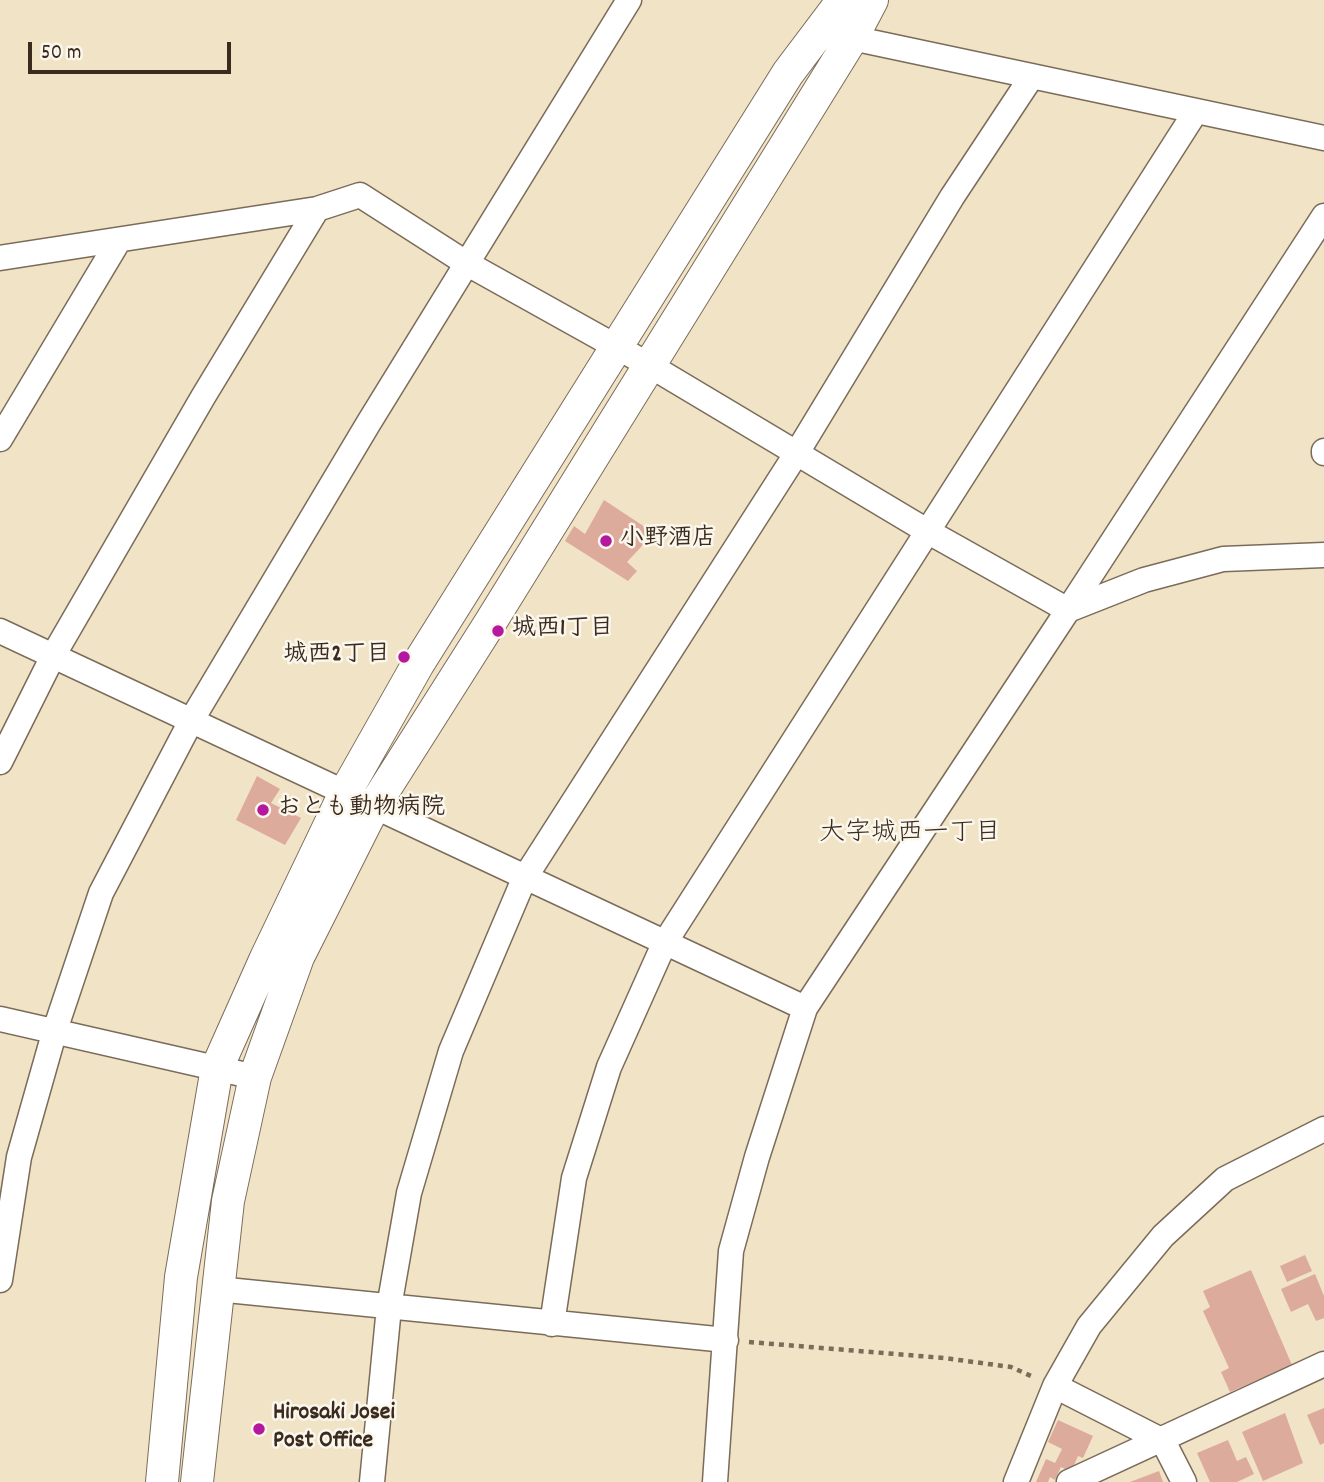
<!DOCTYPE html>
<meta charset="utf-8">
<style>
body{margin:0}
#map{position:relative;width:1324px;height:1482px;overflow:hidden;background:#f1e3c6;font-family:Dekko,sans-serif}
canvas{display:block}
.scale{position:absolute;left:28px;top:42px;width:203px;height:32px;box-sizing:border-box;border:4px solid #3b2a1e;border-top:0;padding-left:9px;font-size:21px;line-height:24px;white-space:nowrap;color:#3b2a1e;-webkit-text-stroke:5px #fbf7ec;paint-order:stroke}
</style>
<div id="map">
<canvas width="1324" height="1482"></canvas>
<div class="scale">50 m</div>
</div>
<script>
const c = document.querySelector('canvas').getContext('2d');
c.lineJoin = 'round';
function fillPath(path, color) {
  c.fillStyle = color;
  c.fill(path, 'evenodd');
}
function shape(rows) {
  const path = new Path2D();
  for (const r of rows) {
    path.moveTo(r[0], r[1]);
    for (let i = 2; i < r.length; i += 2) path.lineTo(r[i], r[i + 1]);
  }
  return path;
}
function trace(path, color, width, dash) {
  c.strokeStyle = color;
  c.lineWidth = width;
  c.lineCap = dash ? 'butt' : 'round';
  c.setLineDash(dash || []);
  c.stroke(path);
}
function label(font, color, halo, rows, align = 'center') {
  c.font = font + ' Dekko,"Klee One",sans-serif';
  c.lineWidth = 5;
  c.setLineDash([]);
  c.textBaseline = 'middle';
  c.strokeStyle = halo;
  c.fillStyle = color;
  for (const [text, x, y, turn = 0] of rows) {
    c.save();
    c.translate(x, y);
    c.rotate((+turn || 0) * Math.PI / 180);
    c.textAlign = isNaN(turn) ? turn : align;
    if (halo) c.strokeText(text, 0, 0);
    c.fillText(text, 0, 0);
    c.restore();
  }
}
const building = shape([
 [604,500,654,533,627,562,637,571,628,581,565,541,574,526,585,534],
 [257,776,280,789,271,803,301,818,285,845,236,820],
 [1305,1255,1312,1271,1287,1282,1280,1266],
 [1251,1270,1292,1365,1230,1392,1221,1372,1229,1368,1203,1311,1210,1307,1203,1291],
 [1315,1274,1324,1296,1324,1318,1316,1321,1308,1304,1291,1312,1281,1289],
 [1324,1408,1324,1443,1320,1445,1307,1415],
 [1285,1413,1303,1463,1263,1481,1242,1432],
 [1058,1420,1093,1436,1083,1458,1078,1456,1071,1472,1061,1467,1055,1480,1050,1477,1048,1482,1036,1482,1046,1459,1055,1463,1062,1449,1048,1442],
 [1228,1440,1237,1461,1246,1457,1254,1474,1237,1482,1210,1482,1197,1453],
 [1159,1471,1163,1482,1130,1482]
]);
const path = shape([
 [749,1342,944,1358,1011,1367,1031,1376]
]);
const minor = shape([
 [852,38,1324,138],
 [0,258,317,209,360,195,466,263,649,365,927,531,1068,610,1324,216],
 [0,439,119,240],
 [1324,451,1324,453],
 [0,631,805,1008],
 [0,762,53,656,203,397,317,209],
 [0,1019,255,1077],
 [0,1280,19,1157,55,1030,101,893,191,721,368,424,629,0],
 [217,1289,726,1340],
 [552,1324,574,1178,609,1067,664,944,1196,111],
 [1055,1386,1163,1441,1184,1482],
 [372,1482,389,1307,409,1193,451,1051,524,879,798,451,952,197,1032,76],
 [715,1482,731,1251,757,1157,805,1008,1068,610,1144,580,1223,559,1324,555],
 [1016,1482,1055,1386,1089,1326,1163,1236,1225,1179,1324,1129],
 [1069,1482,1324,1364]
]);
const tertiary = shape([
 [162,1482,181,1277,217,1068,266,958,345,793,418,664,788,73,843,0],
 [197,1482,228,1201,255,1077,298,957,374,806,490,623,852,38,872,0]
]);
const markers = [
 [606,541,7,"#b5179e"],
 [498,631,7,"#b5179e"],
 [404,657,7,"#b5179e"],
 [263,810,7,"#b5179e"],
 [259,1429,7,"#b5179e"]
];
const poiNames = [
 ["小野酒店",620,541],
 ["城西1丁目",512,631],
 ["城西2丁目",390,657,"right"],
 ["おとも動物病院",277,810],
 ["Hirosaki Josei",273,1415],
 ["Post Office",273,1443]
];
const neighbourhoodNames = [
 ["大字城西一丁目",910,835]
];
fillPath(building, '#ddab9c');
trace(minor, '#7b6b59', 27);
trace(tertiary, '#7b6b59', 34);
trace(path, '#7b6b59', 4.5, [5, 5]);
trace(minor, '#fff', 24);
trace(tertiary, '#fff', 32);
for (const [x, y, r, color] of markers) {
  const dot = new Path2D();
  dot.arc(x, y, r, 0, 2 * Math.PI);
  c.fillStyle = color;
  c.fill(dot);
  trace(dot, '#fbf7ec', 2.5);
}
label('bold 24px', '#3b2a1e', '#fbf7ec', poiNames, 'left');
label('26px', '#3b2a1e', '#fbf7ec', neighbourhoodNames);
</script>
